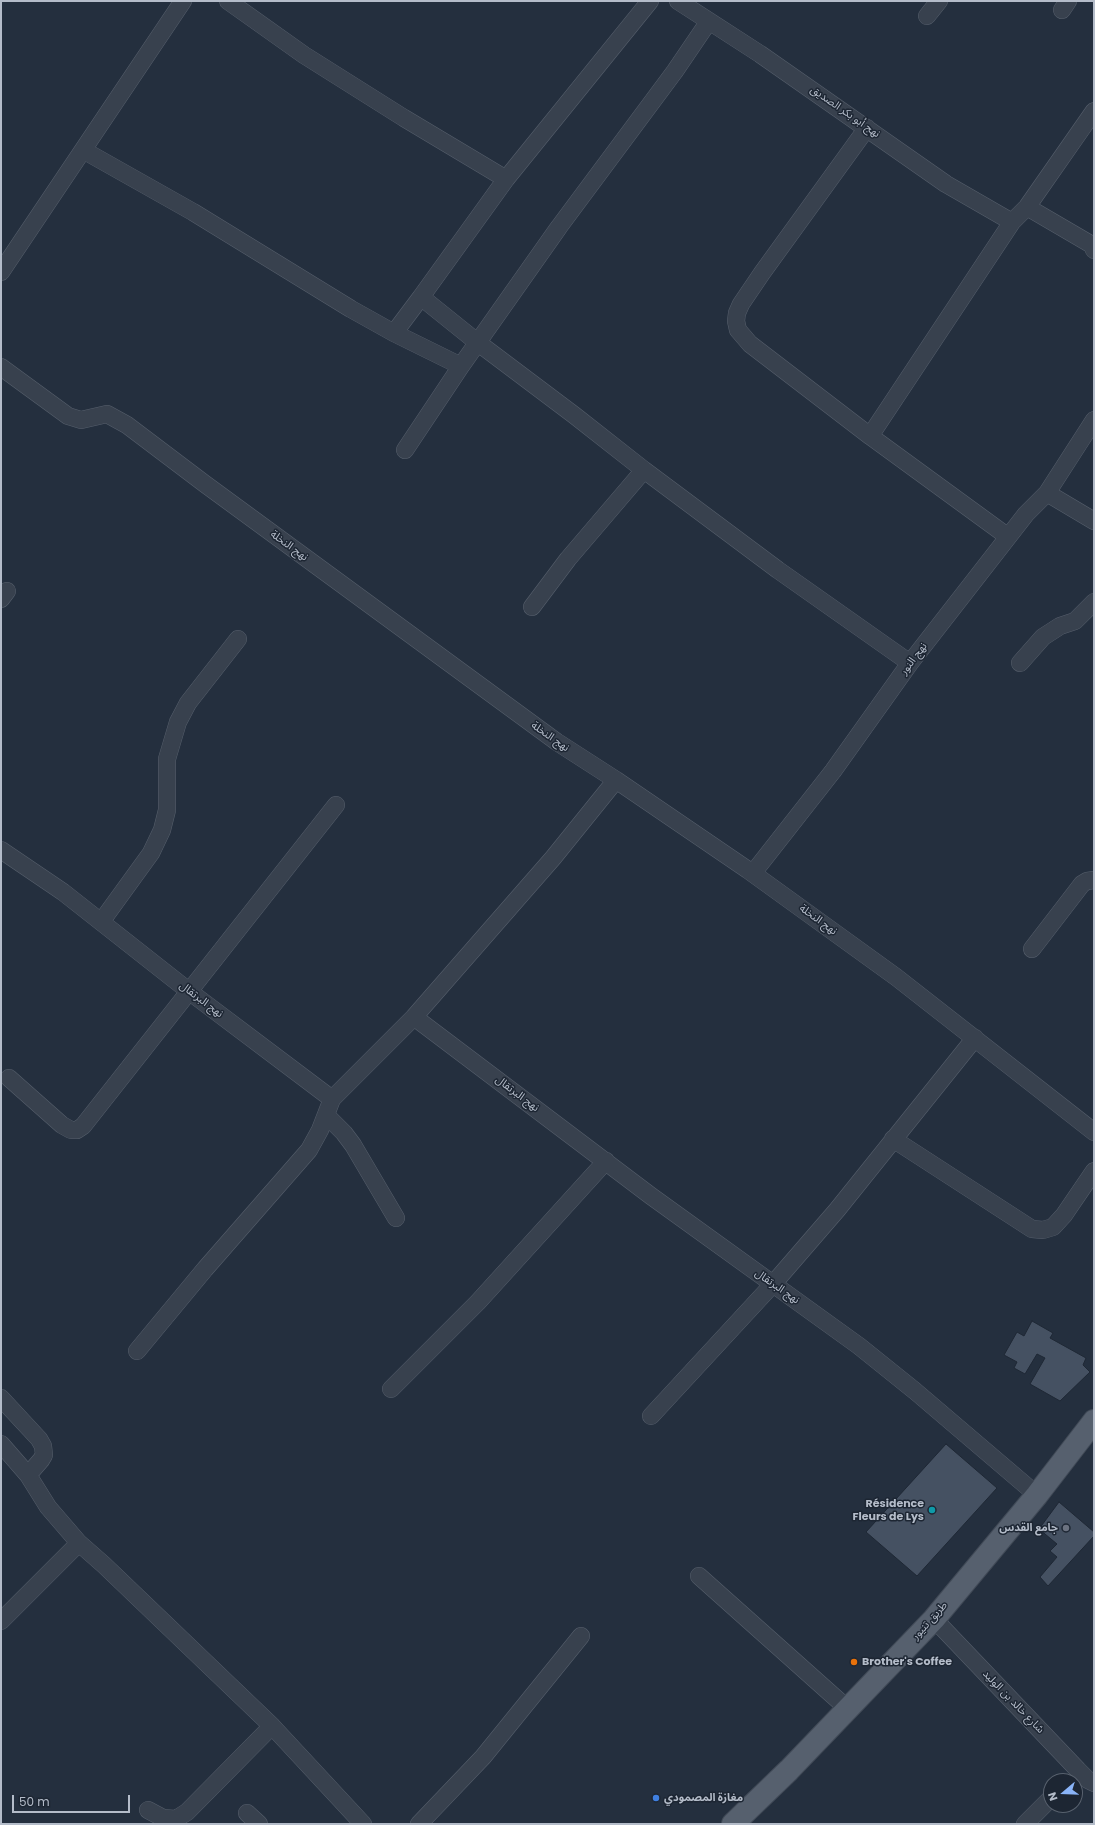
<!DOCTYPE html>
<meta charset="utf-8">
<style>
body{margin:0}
#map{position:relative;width:1095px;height:1825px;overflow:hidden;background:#242f3e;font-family:Poppins,sans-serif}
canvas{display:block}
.frame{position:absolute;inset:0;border:2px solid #b4bcc9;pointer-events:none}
.north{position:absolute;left:1043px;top:1773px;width:40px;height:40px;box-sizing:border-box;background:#1d2633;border:1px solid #59626f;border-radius:50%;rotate:251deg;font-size:11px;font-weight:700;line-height:16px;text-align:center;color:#b4bcc9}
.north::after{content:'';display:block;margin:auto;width:14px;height:18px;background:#8ab4f8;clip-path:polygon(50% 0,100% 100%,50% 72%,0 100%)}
.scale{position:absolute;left:12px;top:1795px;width:118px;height:18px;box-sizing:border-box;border:2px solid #b4bcc9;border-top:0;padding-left:5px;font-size:12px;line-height:14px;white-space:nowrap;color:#b4bcc9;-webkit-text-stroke:3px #1d2633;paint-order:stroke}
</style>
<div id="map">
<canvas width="1095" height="1825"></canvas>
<div class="frame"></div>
<div class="north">N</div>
<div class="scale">50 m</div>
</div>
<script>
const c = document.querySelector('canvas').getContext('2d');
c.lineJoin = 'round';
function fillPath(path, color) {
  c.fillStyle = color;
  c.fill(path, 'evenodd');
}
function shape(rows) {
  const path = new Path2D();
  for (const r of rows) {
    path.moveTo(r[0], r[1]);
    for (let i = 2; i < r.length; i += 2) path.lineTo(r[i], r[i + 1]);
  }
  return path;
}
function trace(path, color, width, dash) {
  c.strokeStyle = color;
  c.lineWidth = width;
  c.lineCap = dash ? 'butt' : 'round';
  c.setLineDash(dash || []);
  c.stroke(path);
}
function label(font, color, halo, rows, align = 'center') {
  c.font = font + ' Poppins,"Noto Sans Arabic",sans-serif';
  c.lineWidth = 3;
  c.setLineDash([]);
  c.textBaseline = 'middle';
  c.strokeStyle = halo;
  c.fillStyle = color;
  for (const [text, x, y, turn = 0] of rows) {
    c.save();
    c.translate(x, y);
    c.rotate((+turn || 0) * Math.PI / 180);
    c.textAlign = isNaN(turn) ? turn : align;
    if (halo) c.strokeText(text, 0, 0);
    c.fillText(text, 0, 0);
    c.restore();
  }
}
const building = shape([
 [1032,1321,1053,1333,1050,1338,1086,1358,1083,1365,1090,1372,1060,1401,1030,1384,1045,1358,1037,1354,1025,1374,1014,1368,1017,1362,1004,1355,1017,1332,1024,1336,1032,1321],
 [946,1444,997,1488,917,1576,866,1532,946,1444],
 [1059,1502,1094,1532,1094,1536,1048,1586,1040,1577,1057,1557,1050,1551,1057,1544,1039,1529,1059,1502]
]);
const minor = shape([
 [228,1,304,55,404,118,506,179],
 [650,1,506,179,421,297,477,342,574,415,644,470,778,570,910,663],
 [678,1,760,54,946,184,1012,222],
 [1062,10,1068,1],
 [927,16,939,1],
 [867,128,762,273,741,304,737,313,736,321,738,330,750,344,870,436],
 [83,150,193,212,351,309,394,333,461,366,405,450],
 [1027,207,1092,245,1094,250],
 [1,272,183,1],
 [394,333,421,297],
 [461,366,559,227,675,71,709,21],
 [1,367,68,416,81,420,107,414,127,425,205,484,557,742,616,780,748,870,896,977,1094,1132],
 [1047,493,1094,420],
 [1007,536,870,436,1012,222,1027,207,1094,111],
 [1,599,7,591],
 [532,607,568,559,644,470],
 [1020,663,1043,637,1060,626,1075,621,1094,602],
 [1,850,63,892,190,992,332,1099,414,1017,651,1196,859,1346,915,1391,1037,1495],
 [753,873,833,771,910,663,1026,514,1047,493,1094,521],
 [101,922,151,853,162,830,167,810,167,759,178,722,188,703,238,639],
 [1032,949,1082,884,1087,881,1094,880],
 [414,1017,553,858,616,780],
 [9,1078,62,1125,71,1130,77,1130,83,1126,336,805],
 [326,1115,344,1133,353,1145,396,1218],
 [893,1139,1032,1229,1043,1230,1053,1227,1064,1215,1094,1171],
 [137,1351,205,1269,309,1150,320,1130,332,1099],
 [391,1389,478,1302,606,1161],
 [1,1398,39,1439,43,1446,44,1455,41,1460,28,1475],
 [651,1416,773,1284,837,1210,975,1038],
 [1,1444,28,1475,48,1507,79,1543,104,1565,272,1726,363,1824],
 [699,1576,848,1709],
 [934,1619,1078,1770,1088,1780,1094,1783],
 [1,1621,79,1543],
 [148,1810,163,1818,176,1819,187,1812,272,1726],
 [247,1813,259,1824],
 [419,1824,483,1757,581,1636],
 [1025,1824,1051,1798]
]);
const major = shape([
 [733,1824,789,1770,934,1619,1037,1495,1094,1421]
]);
const markers = [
 [932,1510,4,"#0f9aa8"],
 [1066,1528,4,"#6b7280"],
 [854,1662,4,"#e8710a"],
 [656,1798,4,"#3f7fe0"]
];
const streetNames = [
 ["نهج أبو بكر الصديق",845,112,35],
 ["نهج النخلة",289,546,36],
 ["نهج النور",914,659,-53],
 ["نهج النخلة",550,737,35],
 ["نهج النخلة",818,920,36],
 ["نهج البرتقال",201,1000,37],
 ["نهج البرتقال",517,1094,37],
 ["نهج البرتقال",777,1287,35],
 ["طريق تنيور",930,1621,-48],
 ["شارع خالد بن الوليد",1013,1702,46]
];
const poiNames = [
 ["Résidence",924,1504],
 ["Fleurs de Lys",924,1517],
 ["جامع القدس",1058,1528],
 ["Brother's Coffee",862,1662,"left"],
 ["مغازة المصمودي",664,1798,"left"]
];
fillPath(building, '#455162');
trace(building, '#1f2835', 1);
trace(minor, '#565f6c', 18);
trace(major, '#414a57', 24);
trace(minor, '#38414e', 17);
trace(major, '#56606e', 22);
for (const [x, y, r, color] of markers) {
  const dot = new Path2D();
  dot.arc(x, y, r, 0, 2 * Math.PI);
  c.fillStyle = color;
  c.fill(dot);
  trace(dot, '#1d2633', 1.5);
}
label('11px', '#b4bcc9', '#1d2633', streetNames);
label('bold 11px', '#b4bcc9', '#1d2633', poiNames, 'right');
</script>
